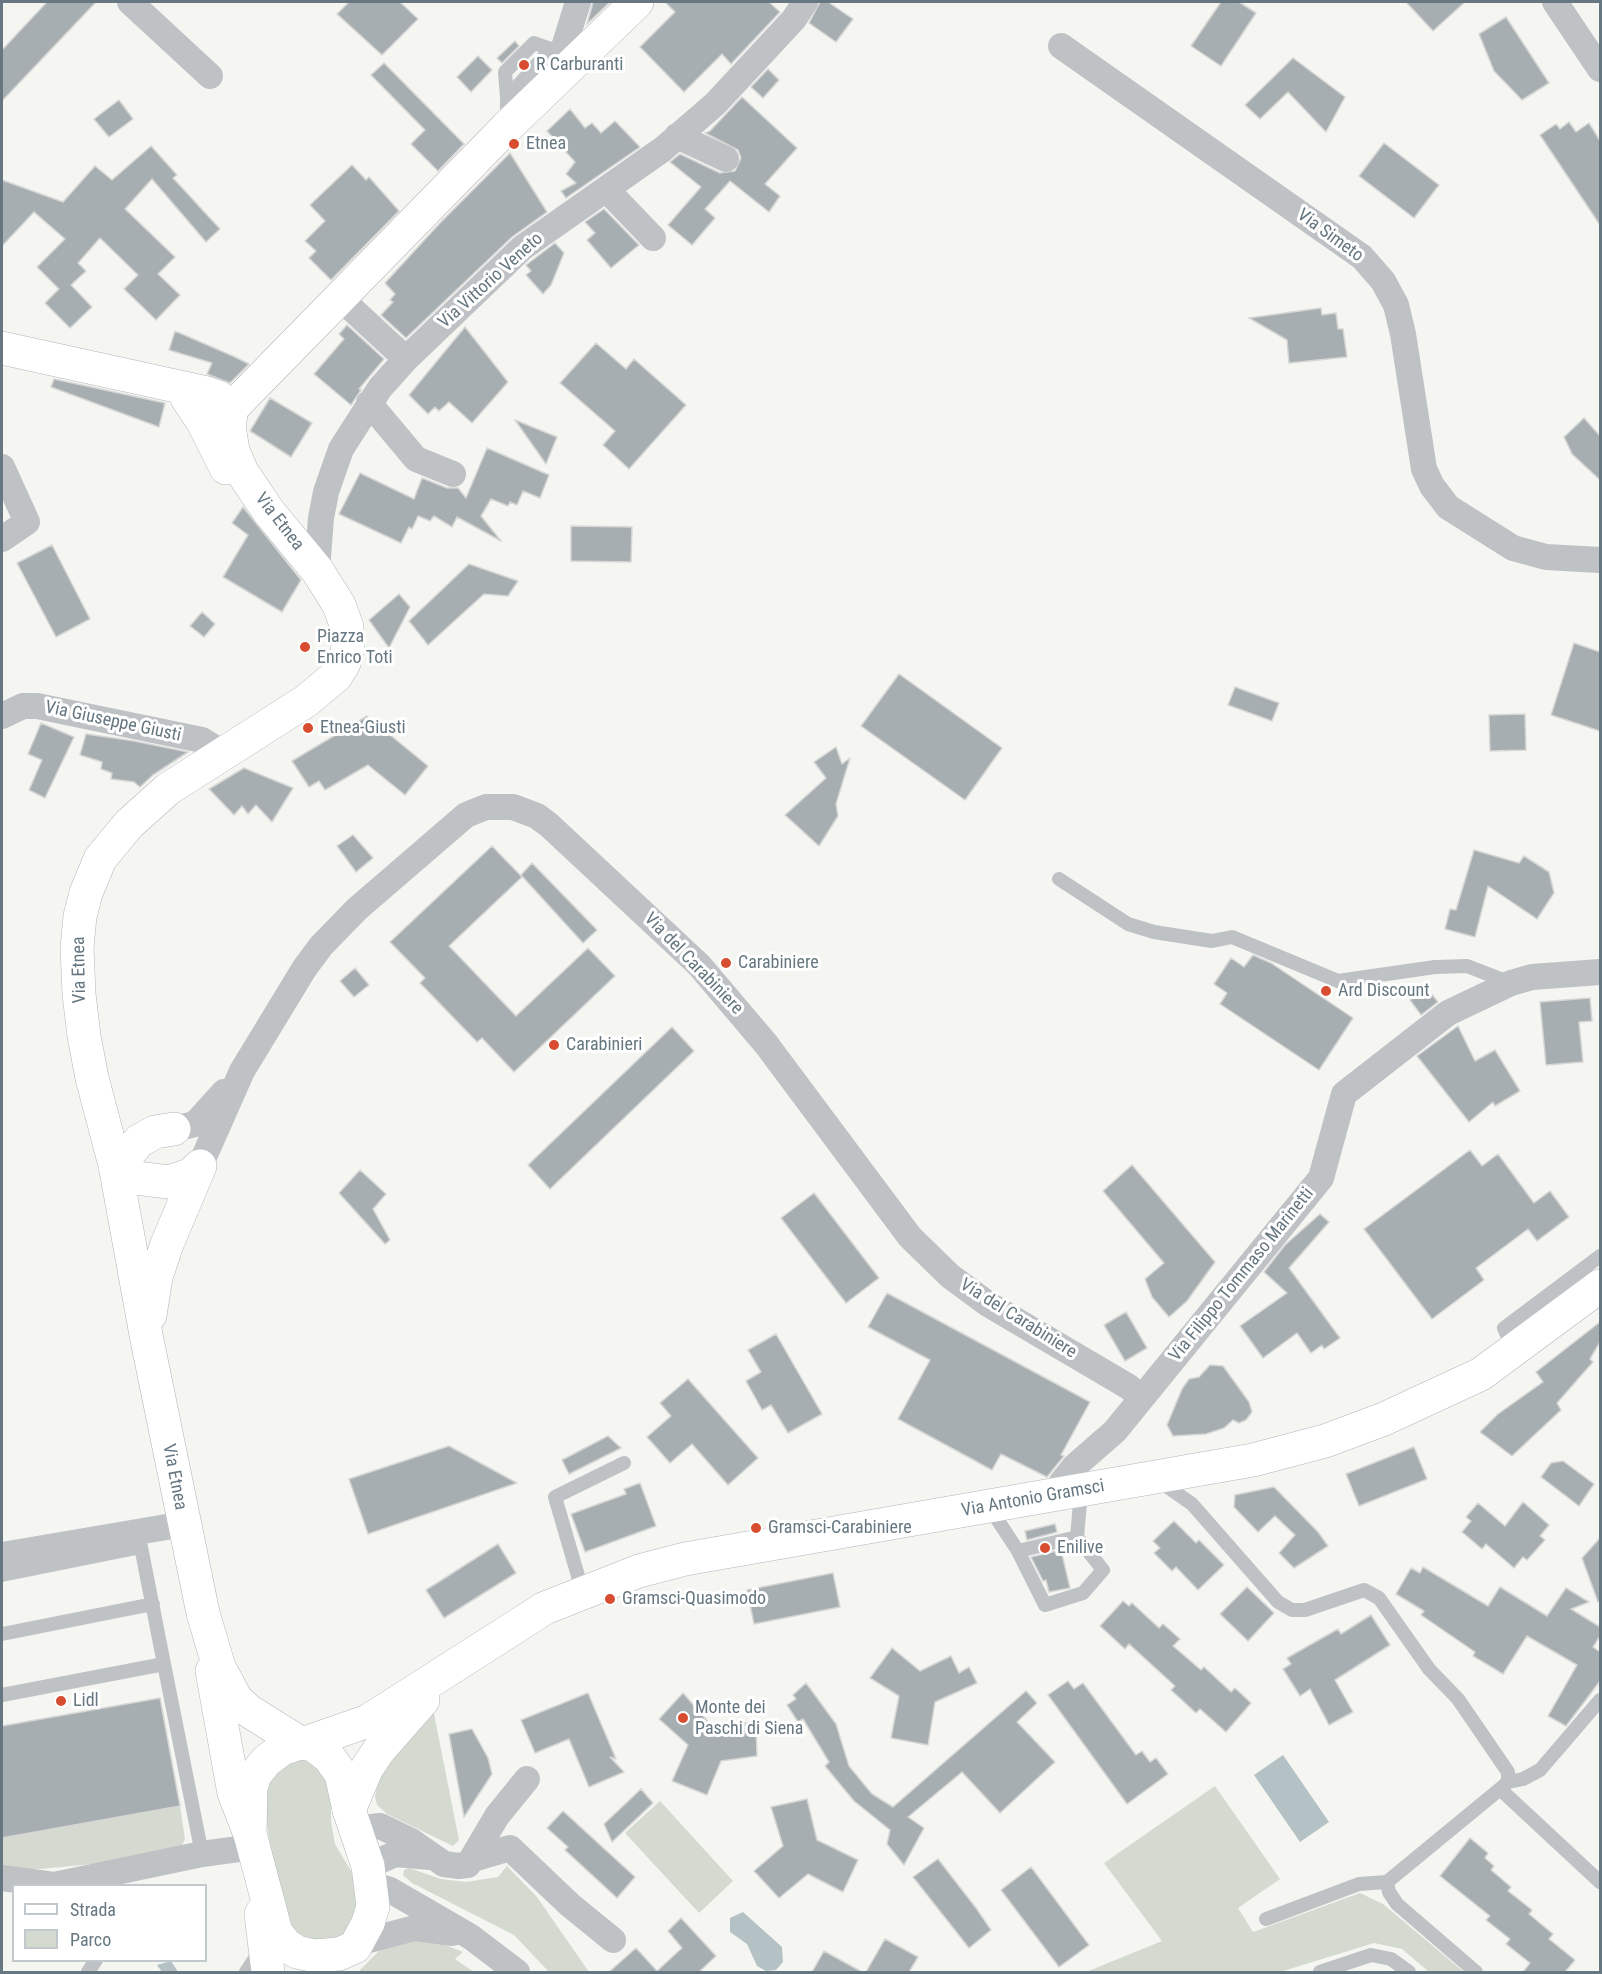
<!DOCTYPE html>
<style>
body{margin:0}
#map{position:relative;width:1602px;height:1974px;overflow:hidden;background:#f5f5f2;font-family:"Roboto Condensed",sans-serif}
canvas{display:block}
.frame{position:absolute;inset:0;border:3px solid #667781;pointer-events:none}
.legend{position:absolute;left:12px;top:1884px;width:195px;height:78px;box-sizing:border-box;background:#fff;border:2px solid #c2c9cd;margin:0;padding:8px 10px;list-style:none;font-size:18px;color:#667781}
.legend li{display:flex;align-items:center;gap:12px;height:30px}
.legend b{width:30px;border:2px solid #c2c9cd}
</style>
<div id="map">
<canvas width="1602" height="1974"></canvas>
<div class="frame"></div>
<ul class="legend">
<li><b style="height:8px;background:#fff"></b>Strada</li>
<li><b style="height:16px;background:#d5dad1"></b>Parco</li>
</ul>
</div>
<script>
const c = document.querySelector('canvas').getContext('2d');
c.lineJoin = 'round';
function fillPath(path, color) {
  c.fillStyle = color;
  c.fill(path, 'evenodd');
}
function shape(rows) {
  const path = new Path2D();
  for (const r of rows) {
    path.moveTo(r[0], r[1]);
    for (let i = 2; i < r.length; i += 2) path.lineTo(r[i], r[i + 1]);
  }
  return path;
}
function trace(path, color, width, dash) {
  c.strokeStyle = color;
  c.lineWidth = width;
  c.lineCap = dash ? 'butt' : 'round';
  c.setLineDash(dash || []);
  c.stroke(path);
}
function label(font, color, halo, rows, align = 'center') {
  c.font = font + ' "Roboto Condensed",sans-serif';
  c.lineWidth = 6;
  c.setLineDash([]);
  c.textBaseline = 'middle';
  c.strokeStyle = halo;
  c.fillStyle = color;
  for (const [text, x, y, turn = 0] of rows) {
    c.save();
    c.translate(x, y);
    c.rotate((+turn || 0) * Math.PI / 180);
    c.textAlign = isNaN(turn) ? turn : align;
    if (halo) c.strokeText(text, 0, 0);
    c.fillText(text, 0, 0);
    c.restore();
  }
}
const green = shape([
 [433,1709,459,1840,453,1846,387,1814,377,1805,375,1796,380,1774],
 [300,1759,312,1761,325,1770,331,1798,331,1822,335,1844,357,1881,362,1897,344,1936,315,1946,284,1928,263,1802,274,1767],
 [1215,1786,1280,1879,1238,1908,1253,1932,1360,1893,1383,1904,1464,1972,1429,1972,1402,1949,1374,1943,1280,1972,1086,1972,1162,1941,1104,1863],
 [660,1801,733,1881,699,1913,625,1833],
 [180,1806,185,1839,179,1851,113,1862,30,1870,2,1865,2,1838],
 [507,1866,537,1897,589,1972,549,1972,514,1935,412,1883,403,1875,404,1870,409,1868,441,1879,466,1882,498,1877],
 [407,1939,438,1942,463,1952,455,1959,474,1972,358,1972,380,1950]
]);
const water = shape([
 [1283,1755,1329,1822,1300,1842,1254,1775],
 [743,1912,782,1947,783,1962,776,1970,766,1971,757,1966,747,1944,730,1932,730,1918],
 [171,1961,178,1972,162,1972,157,1965]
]);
const building = shape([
 [47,2,96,2,2,101,2,50,47,2],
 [349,2,400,2,418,19,382,55,337,14,349,2],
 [593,2,610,2,587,24,592,6,593,2],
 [665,2,769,2,780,12,731,64,722,54,684,92,640,47,675,12,665,2],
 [820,2,828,2,853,19,836,42,809,23,820,2],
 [1221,2,1239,2,1256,13,1221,66,1191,46,1221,2],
 [1406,2,1465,2,1433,31,1406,2],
 [1506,17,1549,83,1522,100,1494,71,1479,34,1506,17],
 [515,41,519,46,502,63,497,58,515,41],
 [478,56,492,70,471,92,457,77,478,56],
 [1293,58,1345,97,1326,132,1288,92,1260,119,1245,105,1293,58],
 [384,63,464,144,438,171,411,144,425,130,371,75,384,63],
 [768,69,779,80,763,98,751,87,768,69],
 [742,97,797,148,765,184,780,196,769,212,730,181,705,209,715,218,692,245,668,225,701,187,670,162,680,154,720,173,735,171,741,158,738,150,705,133,710,131,742,97],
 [119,100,133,119,109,137,94,119,119,100],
 [570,109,585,128,592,123,601,133,615,121,640,147,566,198,561,191,576,183,566,174,575,162,547,131,570,109],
 [1569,122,1576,132,1589,123,1600,141,1600,225,1540,135,1556,124,1560,129,1569,122],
 [1384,143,1439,185,1414,218,1359,176,1384,143],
 [151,146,177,175,173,178,220,229,206,242,152,179,125,209,175,257,158,274,180,295,156,320,124,289,138,275,100,238,78,263,86,271,71,285,92,307,70,328,45,303,59,289,37,267,65,239,34,212,2,246,2,180,63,202,95,166,112,180,151,146],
 [510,153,547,212,512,237,406,338,381,315,393,302,390,300,395,294,385,283,440,223,510,153],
 [352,165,366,180,369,177,399,211,331,280,309,258,316,251,305,241,325,221,310,205,352,165],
 [604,209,639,245,611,268,587,240,595,233,585,222,604,209],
 [555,243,564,253,551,285,543,294,526,275,531,271,526,265,555,243],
 [1321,308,1322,315,1336,313,1338,329,1343,329,1347,357,1289,363,1287,340,1249,318,1321,308],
 [347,325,384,359,359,389,361,390,351,405,314,374,344,339,339,334,347,325],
 [465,327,508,382,472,423,449,402,439,411,435,407,428,414,409,395,465,327],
 [175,331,235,357,249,364,230,383,207,374,212,363,169,350,175,331],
 [596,343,626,369,634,359,686,405,629,469,603,445,615,431,560,383,596,343],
 [54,379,165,403,159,427,51,387,54,379],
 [270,398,312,423,291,457,250,431,270,398],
 [1584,418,1600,436,1600,480,1572,454,1564,437,1584,418],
 [515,420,557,437,546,464,515,420],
 [487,448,549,475,540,498,523,491,517,505,510,502,508,506,491,499,481,516,501,541,457,517,452,527,434,516,430,521,418,516,412,529,409,527,401,543,339,514,360,473,414,499,422,478,447,488,458,488,466,498,487,448],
 [243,507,301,580,282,612,223,577,248,535,232,523,243,507],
 [571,526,632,527,631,562,571,561,571,526],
 [52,545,90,619,56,637,17,563,52,545],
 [469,564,518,581,508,596,484,594,428,645,409,621,469,564],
 [399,594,410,607,389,648,369,620,399,594],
 [202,612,215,624,204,637,190,626,202,612],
 [1574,643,1600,652,1600,731,1551,715,1574,643],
 [899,674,1002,748,965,800,861,726,899,674],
 [1235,687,1279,703,1272,721,1228,705,1235,687],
 [1525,714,1526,750,1490,751,1489,715,1525,714],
 [367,716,428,766,405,795,368,765,325,790,319,781,309,787,292,761,367,716],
 [41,723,74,737,45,798,29,790,42,760,28,754,41,723],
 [86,734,134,741,188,752,153,775,140,787,134,782,111,779,112,773,101,769,102,762,80,755,86,734],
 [836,747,842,764,850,758,836,804,838,816,819,846,785,815,826,778,814,762,836,747],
 [244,768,293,788,272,822,256,805,248,814,242,806,234,815,209,789,244,768],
 [353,835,373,858,356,872,337,846,353,835],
 [492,846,522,877,449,946,516,1016,588,948,615,976,514,1072,482,1038,477,1042,420,983,425,978,390,942,492,846],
 [1474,850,1519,863,1524,856,1549,872,1554,893,1537,919,1488,886,1475,937,1445,929,1450,909,1456,910,1474,850],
 [532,863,597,930,583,943,521,875,532,863],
 [1253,955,1271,963,1353,1018,1319,1070,1220,1004,1227,993,1214,984,1231,958,1244,967,1253,955],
 [355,968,369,985,354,997,340,981,355,968],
 [1426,987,1438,1002,1421,1015,1410,1000,1426,987],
 [1590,998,1592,1021,1579,1022,1583,1062,1546,1065,1540,1002,1590,998],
 [1458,1026,1475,1061,1495,1050,1520,1091,1495,1106,1493,1102,1469,1122,1417,1056,1458,1026],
 [672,1027,694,1051,550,1189,528,1165,672,1027],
 [1470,1150,1482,1166,1498,1154,1534,1203,1550,1191,1569,1217,1537,1241,1528,1229,1476,1268,1484,1280,1432,1319,1364,1229,1470,1150],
 [1132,1165,1215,1262,1187,1301,1169,1317,1152,1297,1145,1279,1164,1263,1103,1191,1132,1165],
 [360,1170,386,1194,373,1209,390,1240,385,1244,339,1193,360,1170],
 [814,1193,879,1278,846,1303,781,1218,814,1193],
 [1320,1214,1329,1222,1289,1268,1340,1338,1324,1349,1322,1345,1311,1353,1297,1333,1263,1358,1240,1326,1287,1293,1264,1272,1285,1245,1320,1214],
 [887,1293,1090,1402,1061,1455,1064,1456,1047,1477,1001,1454,992,1470,898,1419,930,1360,868,1327,887,1293],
 [1126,1312,1147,1348,1125,1361,1104,1325,1126,1312],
 [1600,1322,1600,1342,1590,1359,1593,1362,1557,1403,1561,1410,1512,1456,1480,1432,1498,1414,1543,1382,1536,1372,1600,1322],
 [776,1334,822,1414,788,1433,771,1405,762,1410,746,1381,761,1372,748,1350,776,1334],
 [1210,1365,1223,1366,1249,1402,1252,1412,1246,1420,1239,1423,1233,1420,1224,1428,1206,1434,1173,1436,1167,1425,1182,1389,1189,1379,1199,1377,1210,1365],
 [688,1379,758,1458,728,1485,692,1444,670,1463,647,1437,671,1416,660,1403,688,1379],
 [608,1436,621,1448,569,1474,562,1460,608,1436],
 [449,1446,517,1483,368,1534,349,1479,449,1446],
 [1414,1447,1427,1479,1359,1506,1346,1474,1414,1447],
 [1563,1461,1594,1484,1579,1506,1541,1477,1551,1463,1563,1461],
 [640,1483,656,1526,585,1552,571,1514,626,1494,624,1489,640,1483],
 [1274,1487,1318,1532,1328,1546,1294,1568,1279,1553,1295,1535,1275,1516,1258,1532,1234,1507,1235,1495,1274,1487],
 [1523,1502,1549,1525,1540,1536,1545,1540,1527,1560,1523,1557,1514,1568,1486,1544,1482,1549,1462,1532,1471,1521,1466,1517,1478,1503,1505,1526,1523,1502],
 [1174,1521,1196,1543,1199,1540,1224,1565,1198,1590,1176,1567,1172,1571,1154,1553,1160,1548,1153,1541,1174,1521],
 [1055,1524,1057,1532,1027,1540,1025,1531,1055,1524],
 [1600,1538,1600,1602,1598,1602,1582,1558,1600,1538],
 [498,1544,516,1573,444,1618,426,1590,498,1544],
 [1061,1550,1070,1588,1049,1592,1046,1580,1043,1581,1031,1557,1061,1550],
 [1423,1567,1488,1606,1500,1587,1547,1616,1566,1588,1589,1602,1571,1609,1600,1627,1600,1636,1593,1647,1600,1652,1600,1681,1566,1726,1548,1716,1577,1665,1527,1636,1503,1674,1473,1656,1475,1652,1421,1615,1424,1611,1396,1594,1411,1568,1420,1573,1423,1567],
 [833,1573,840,1607,754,1624,747,1590,833,1573],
 [1247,1587,1274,1613,1248,1641,1220,1614,1247,1587],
 [1123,1601,1129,1606,1132,1603,1159,1628,1163,1624,1180,1639,1173,1646,1201,1670,1204,1667,1231,1692,1235,1688,1251,1703,1226,1732,1200,1709,1196,1713,1171,1690,1175,1686,1129,1644,1125,1649,1100,1626,1123,1601],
 [1371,1615,1390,1645,1335,1680,1353,1712,1329,1725,1310,1689,1300,1696,1283,1669,1291,1664,1287,1658,1338,1629,1341,1634,1371,1615],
 [892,1648,920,1671,951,1656,959,1673,969,1667,977,1683,935,1702,928,1745,891,1738,899,1696,870,1678,892,1648],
 [1068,1681,1074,1689,1083,1683,1136,1755,1142,1751,1150,1762,1156,1758,1168,1774,1127,1804,1048,1695,1068,1681],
 [806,1683,836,1724,849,1766,872,1794,893,1807,1026,1691,1037,1703,1017,1722,1055,1762,1000,1813,962,1772,908,1817,924,1828,904,1865,887,1844,890,1830,854,1801,825,1766,829,1762,803,1719,798,1722,787,1705,796,1699,793,1695,806,1683],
 [588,1693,616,1759,610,1757,624,1772,589,1787,569,1739,535,1753,521,1720,588,1693],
 [683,1693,711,1725,756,1722,757,1756,721,1761,707,1795,672,1781,688,1745,659,1719,683,1693],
 [160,1698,180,1806,2,1838,2,1726,160,1698],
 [472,1729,488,1758,492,1774,464,1817,449,1734,472,1729],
 [641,1789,653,1803,612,1842,604,1824,641,1789],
 [807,1799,817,1840,858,1860,843,1892,808,1874,779,1898,754,1871,783,1846,771,1807,807,1799],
 [563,1811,635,1877,617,1898,565,1850,568,1847,547,1828,563,1811],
 [1470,1838,1488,1853,1485,1858,1494,1866,1491,1870,1511,1887,1508,1891,1532,1910,1529,1914,1553,1934,1549,1939,1575,1960,1565,1972,1523,1972,1530,1963,1506,1944,1510,1939,1486,1920,1490,1916,1440,1876,1470,1838],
 [938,1859,976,1908,991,1930,969,1948,913,1877,938,1859],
 [1031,1867,1089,1945,1059,1967,1001,1890,1031,1867],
 [681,1918,716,1956,699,1972,609,1972,636,1948,657,1971,682,1948,668,1931,681,1918],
 [885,1939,918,1957,909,1972,866,1972,885,1939],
 [824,1951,862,1972,812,1972,824,1951]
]);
const lane = shape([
 [507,98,505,72,534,43,551,49],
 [507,122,507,98,551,49,564,47],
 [1059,879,1128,924,1154,932,1212,941,1232,937,1338,981,1435,967,1467,966,1511,983],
 [1514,1350,1504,1328,1600,1256],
 [1159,1481,1192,1504,1278,1602,1292,1610,1305,1610,1364,1590,1379,1598,1429,1669,1458,1699,1508,1772,1508,1782,1500,1789,1387,1882,1359,1884,1266,1919],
 [989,1507,1018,1551,1077,1537,1081,1491],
 [1018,1551,1045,1605,1083,1593,1103,1570,1077,1537],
 [2,1575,141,1547,164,1664,2,1695],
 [583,1593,555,1497,624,1463],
 [2,1634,153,1604],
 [164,1664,202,1854],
 [1508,1782,1523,1779,1540,1770,1600,1700],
 [1500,1789,1600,1882],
 [1387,1882,1389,1892,1397,1904,1476,1972],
 [88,1972,96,1960],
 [246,1972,259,1952],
 [1320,1972,1371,1955,1391,1959,1409,1972]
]);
const street = shape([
 [130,2,210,76],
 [1555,2,1600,69],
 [1061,46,1362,257,1383,281,1396,305,1403,334,1424,469,1432,486,1448,507,1513,548,1546,557,1600,560],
 [577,60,564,47,578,2],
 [677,136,726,159],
 [606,189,653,238],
 [339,297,406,359],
 [369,403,416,459,453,474],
 [2,467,27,522,2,539],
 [317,570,321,518,326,492,341,449,380,388,406,359,522,248,663,149,715,104,794,19,805,2],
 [2,716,23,706,37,706,202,740,223,753],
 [174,1129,195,1124,224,1092],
 [200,1166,242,1071,304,969,321,946,357,909,466,815,486,807,513,807,537,816,549,825,699,965,766,1044,910,1237,950,1276,988,1304,1129,1387,1141,1398],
 [1060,1495,1062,1482,1075,1466,1115,1431,1321,1178,1344,1094,1448,1013,1511,983,1532,977,1600,972],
 [2,1555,184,1524],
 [356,1829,380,1826,411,1841,444,1864,459,1866,468,1865,497,1816,527,1779],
 [473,1859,510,1848,570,1905,613,1940],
 [368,1866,395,1854,430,1857],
 [2,1878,54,1885,202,1854,253,1847],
 [370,1884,390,1890,471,1937,517,1972],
 [358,1943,415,1928,453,1933]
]);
const secondary = shape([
 [2,348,203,392,218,397,232,408],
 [187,398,203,422,226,468],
 [174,1129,155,1132,139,1141,116,1170,136,1178,169,1182,190,1175,200,1166],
 [150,1315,156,1277,167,1244,200,1166],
 [212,1671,234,1793,250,1834],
 [300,1743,249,1711,236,1699,219,1667,203,1613,147,1340,115,1165,92,1078,84,1036,79,994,77,948,80,916,86,893,100,859,129,824,168,789,306,701,336,676,344,663,348,648,347,627,339,605,317,570,269,512,242,472,233,451,229,427,232,408,507,127,637,2],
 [305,1743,368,1721,545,1608,639,1571,685,1559,1253,1460,1325,1441,1384,1419,1481,1374,1600,1286],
 [349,1810,367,1768,379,1750,423,1700]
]);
const primary = shape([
 [300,1743,313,1745,329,1757,341,1774,349,1810,368,1866,373,1906,368,1923,355,1947,339,1954,315,1956,297,1952,286,1945,276,1932,250,1834,251,1788,255,1775,266,1761,282,1749,300,1743],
 [261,1914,268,1972]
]);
const markers = [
 [524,65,6,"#d84c2f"],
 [514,144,6,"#d84c2f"],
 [305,647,6,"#d84c2f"],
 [308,728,6,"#d84c2f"],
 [726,963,6,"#d84c2f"],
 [1326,991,6,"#d84c2f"],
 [554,1045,6,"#d84c2f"],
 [756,1528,6,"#d84c2f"],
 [1045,1548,6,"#d84c2f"],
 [610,1599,6,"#d84c2f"],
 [61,1701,6,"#d84c2f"],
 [683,1718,6,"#d84c2f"]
];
const poiNames = [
 ["R Carburanti",536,65],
 ["Etnea",526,144],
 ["Piazza",317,637],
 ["Enrico Toti",317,658],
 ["Etnea-Giusti",320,728],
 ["Carabiniere",738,963],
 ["Ard Discount",1338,991],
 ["Carabinieri",566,1045],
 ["Gramsci-Carabiniere",768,1528],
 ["Enilive",1057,1548],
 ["Gramsci-Quasimodo",622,1599],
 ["Lidl",73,1701],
 ["Monte dei",695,1708],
 ["Paschi di Siena",695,1729]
];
const streetNames = [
 ["Via Simeto",1330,236,36],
 ["Via Vittorio Veneto",491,281,-42],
 ["Via Etnea",279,522,52],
 ["Via Giuseppe Giusti",113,722,12],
 ["Via del Carabiniere",693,964,46],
 ["Via Etnea",80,970,-91],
 ["Via Filippo Tommaso Marinetti",1242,1275,-51],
 ["Via del Carabiniere",1018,1319,32],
 ["Via Etnea",174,1477,79],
 ["Via Antonio Gramsci",1033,1499,-10]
];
fillPath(green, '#d5dad1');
fillPath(water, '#b5c2c5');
fillPath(building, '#a6aeb2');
trace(building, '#d6d6d4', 1.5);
trace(secondary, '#b1b6ba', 34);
trace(primary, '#b2b6b9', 34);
trace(lane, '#bec2c5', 14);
trace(street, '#bec2c5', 26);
trace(secondary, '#fff', 33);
trace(primary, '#fff', 33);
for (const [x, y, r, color] of markers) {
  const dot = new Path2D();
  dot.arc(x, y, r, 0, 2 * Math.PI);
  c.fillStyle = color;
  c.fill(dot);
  trace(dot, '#fff', 2);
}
label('18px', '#667781', '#fff', poiNames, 'left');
label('18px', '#667781', '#fff', streetNames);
</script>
